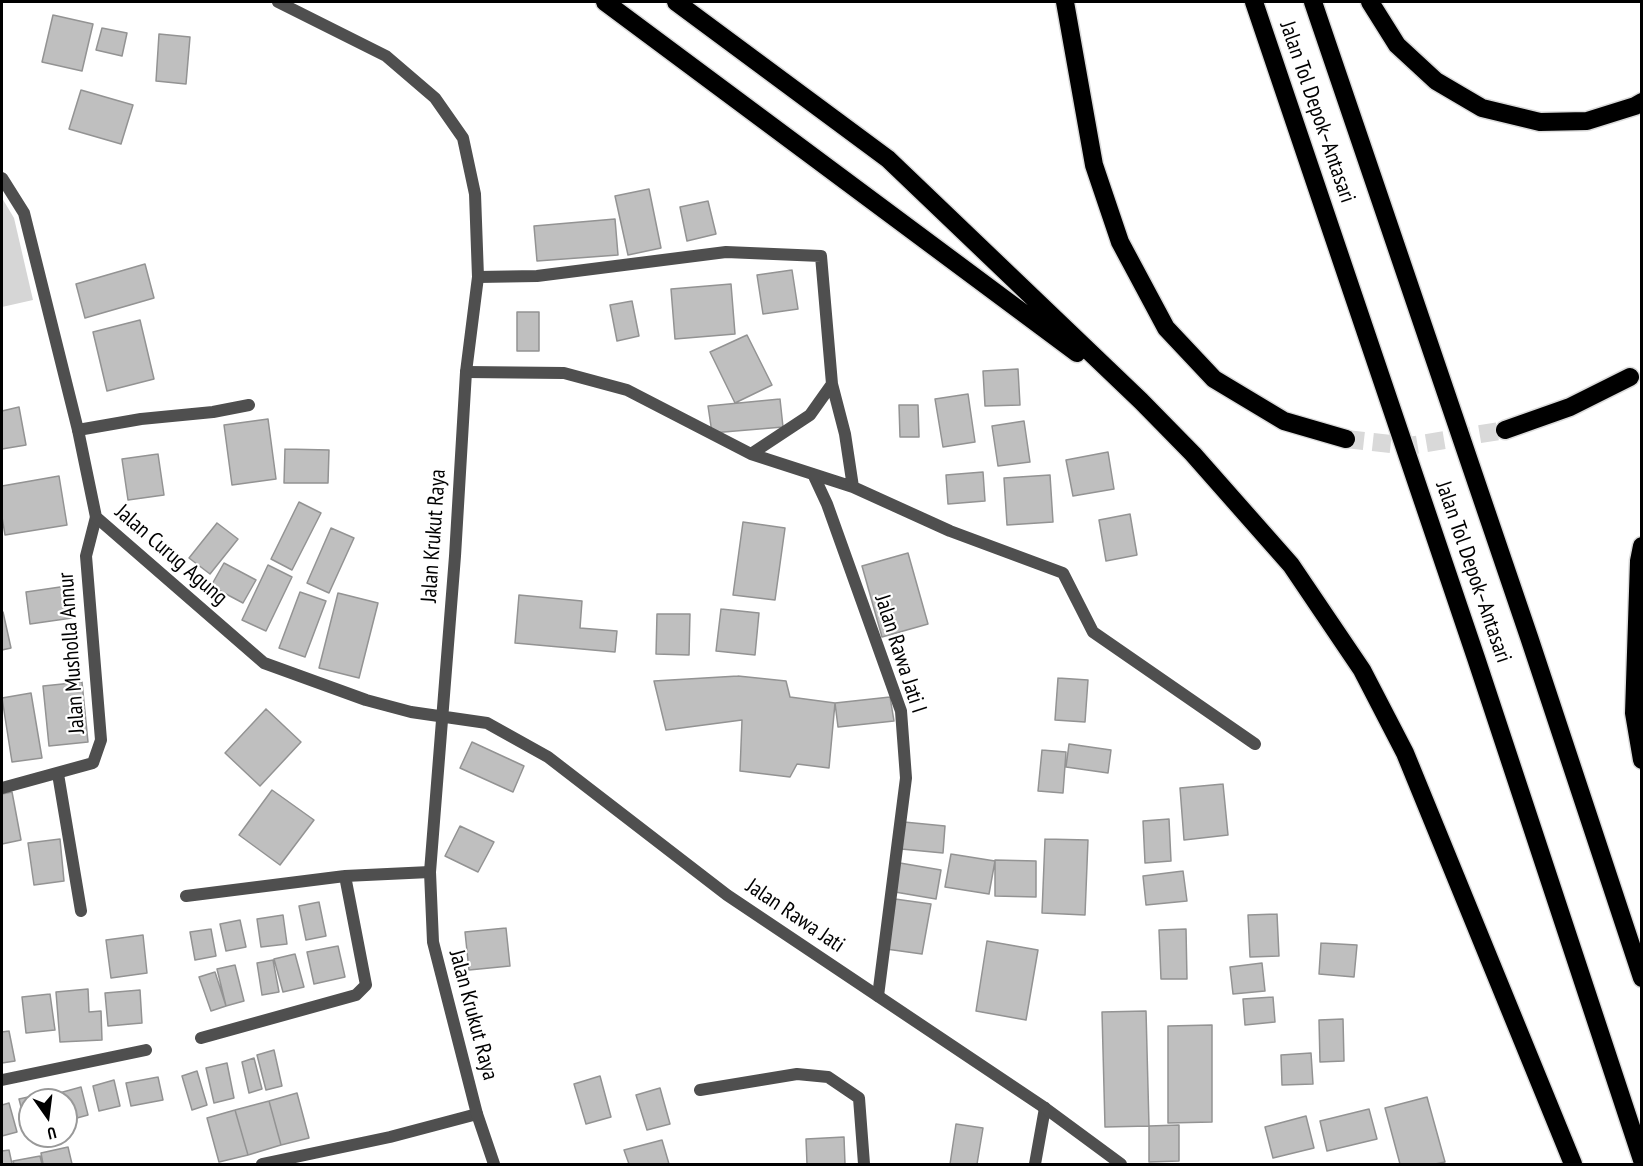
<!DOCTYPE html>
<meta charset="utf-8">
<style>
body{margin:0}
#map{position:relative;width:1643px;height:1166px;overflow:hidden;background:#fff;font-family:"PT Sans Narrow",sans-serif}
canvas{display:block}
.frame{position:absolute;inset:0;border:3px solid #000;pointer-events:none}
.north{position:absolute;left:18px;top:1088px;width:60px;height:60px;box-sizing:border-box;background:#fff;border:2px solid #999;border-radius:50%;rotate:166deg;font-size:16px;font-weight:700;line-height:24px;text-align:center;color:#000}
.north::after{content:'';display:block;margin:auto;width:21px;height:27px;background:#000;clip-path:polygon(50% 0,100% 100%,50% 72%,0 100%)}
</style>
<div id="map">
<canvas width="1643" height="1166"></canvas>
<div class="frame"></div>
<div class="north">U</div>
</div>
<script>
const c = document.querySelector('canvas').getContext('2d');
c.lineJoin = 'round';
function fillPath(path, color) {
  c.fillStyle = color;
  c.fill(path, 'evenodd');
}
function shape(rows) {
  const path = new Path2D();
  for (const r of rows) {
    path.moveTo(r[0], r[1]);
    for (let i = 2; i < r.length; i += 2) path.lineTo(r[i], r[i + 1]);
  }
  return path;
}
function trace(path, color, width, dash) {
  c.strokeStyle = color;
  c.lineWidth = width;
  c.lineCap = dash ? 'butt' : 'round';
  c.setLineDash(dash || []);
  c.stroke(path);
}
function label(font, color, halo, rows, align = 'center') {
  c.font = font + ' "PT Sans Narrow",sans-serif';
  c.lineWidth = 4.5;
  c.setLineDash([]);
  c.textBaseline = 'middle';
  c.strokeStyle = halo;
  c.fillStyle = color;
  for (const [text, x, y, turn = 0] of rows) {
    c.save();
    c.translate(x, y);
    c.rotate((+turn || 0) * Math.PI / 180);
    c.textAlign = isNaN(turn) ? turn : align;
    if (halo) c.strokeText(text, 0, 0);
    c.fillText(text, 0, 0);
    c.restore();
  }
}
const green = shape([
 [2,198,14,218,33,300,2,307]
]);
const building = shape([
 [53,15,93,24,82,71,42,62,53,15],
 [102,28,127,33,122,56,96,50,102,28],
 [159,34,190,37,186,84,156,81,159,34],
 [81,90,133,105,121,144,69,129,81,90],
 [649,189,661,248,628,255,615,196,649,189],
 [708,201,716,234,687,241,680,207,708,201],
 [615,219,618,255,537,261,534,226,615,219],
 [145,264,154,298,85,318,76,284,145,264],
 [792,270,798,309,763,314,757,275,792,270],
 [731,284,735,334,675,339,671,289,731,284],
 [632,301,639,336,617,341,610,305,632,301],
 [517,312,539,312,539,351,517,351,517,312],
 [140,320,154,379,107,391,93,332,140,320],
 [747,335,772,385,735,403,710,352,747,335],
 [1018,369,1020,405,985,406,983,371,1018,369],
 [968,394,975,442,943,447,935,399,968,394],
 [780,399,783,427,712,433,708,406,780,399],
 [899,405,918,405,919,437,900,437,899,405],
 [19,407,26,445,2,449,2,411,19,407],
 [268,419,276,479,232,485,224,425,268,419],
 [1024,421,1030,462,998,466,992,426,1024,421],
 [285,449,329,450,328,483,284,483,285,449],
 [1108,452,1114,489,1073,496,1066,460,1108,452],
 [158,454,164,495,128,500,122,459,158,454],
 [983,472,985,501,948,504,946,475,983,472],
 [1050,475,1053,522,1007,525,1004,478,1050,475],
 [59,476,67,525,5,535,2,517,2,486,59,476],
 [299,502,321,513,292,570,271,559,299,502],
 [1130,514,1137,555,1106,561,1099,520,1130,514],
 [743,522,785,528,775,600,733,595,743,522],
 [217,523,238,539,210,574,189,558,217,523],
 [331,528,354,538,329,593,307,583,331,528],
 [908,553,928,624,882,637,862,566,908,553],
 [224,563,256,580,243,603,211,586,224,563],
 [268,565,292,577,266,631,242,620,268,565],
 [67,586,72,618,30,624,26,592,67,586],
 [300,592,326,601,305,657,279,648,300,592],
 [338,593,378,603,359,678,319,668,338,593],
 [519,595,582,601,580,628,617,631,615,652,515,643,519,595],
 [721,609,759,613,755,655,716,651,721,609],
 [2,612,3,612,11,648,2,650,2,612],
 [657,614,690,614,689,655,656,654,657,614],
 [738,676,786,681,790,697,835,703,829,768,797,764,790,777,740,771,742,720,666,730,654,681,738,676],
 [1058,678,1088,680,1085,722,1055,720,1058,678],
 [82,682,88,742,49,746,43,686,82,682],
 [31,693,42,758,12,762,2,698,31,693],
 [890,697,894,721,838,727,835,703,890,697],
 [266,709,301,742,260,786,225,753,266,709],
 [472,742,524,766,513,792,460,768,472,742],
 [1069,744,1111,750,1108,773,1066,767,1069,744],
 [1042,750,1066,752,1063,793,1038,791,1042,750],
 [1223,784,1228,835,1184,840,1180,788,1223,784],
 [272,790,314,820,280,865,239,835,272,790],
 [12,792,21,840,2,844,2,794,12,792],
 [1169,819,1171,861,1145,863,1143,821,1169,819],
 [904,822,945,826,943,853,901,849,904,822],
 [460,826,494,842,478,872,445,856,460,826],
 [60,839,64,881,34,885,28,843,60,839],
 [1045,839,1088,840,1085,915,1042,913,1045,839],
 [951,854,995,861,989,894,945,887,951,854],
 [995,860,1036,861,1036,897,995,896,995,860],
 [900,863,941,870,936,899,895,892,900,863],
 [1183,871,1187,901,1146,905,1143,876,1183,871],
 [895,899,931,904,922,954,886,949,895,899],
 [319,902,326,936,306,940,299,906,319,902],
 [1277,914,1279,956,1250,957,1248,915,1277,914],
 [283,915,287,944,261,947,257,919,283,915],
 [240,920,246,947,226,951,220,924,240,920],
 [506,928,510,966,469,970,465,932,506,928],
 [211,929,216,956,195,960,190,932,211,929],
 [1186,929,1187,979,1161,979,1159,930,1186,929],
 [143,935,147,973,111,978,106,940,143,935],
 [987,941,1038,950,1026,1020,976,1011,987,941],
 [1321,943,1357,945,1354,977,1319,974,1321,943],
 [338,946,345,977,314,984,307,952,338,946],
 [295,954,304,987,283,992,274,959,295,954],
 [273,960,279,992,262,995,257,963,273,960],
 [1262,963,1265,991,1233,994,1230,967,1262,963],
 [235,965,244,1001,226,1006,217,969,235,965],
 [215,972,226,1006,211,1011,199,977,215,972],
 [88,989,89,1012,101,1011,102,1040,60,1042,56,992,88,989],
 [140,990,142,1023,108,1026,105,993,140,990],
 [50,994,55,1030,26,1033,22,997,50,994],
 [1273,997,1275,1022,1245,1025,1243,999,1273,997],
 [1146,1011,1149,1126,1105,1127,1102,1012,1146,1011],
 [1343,1019,1344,1061,1320,1062,1319,1020,1343,1019],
 [1212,1025,1212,1122,1168,1123,1168,1026,1212,1025],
 [9,1031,15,1061,2,1063,2,1032,9,1031],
 [274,1050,282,1086,266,1090,257,1055,274,1050],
 [1311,1053,1313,1084,1282,1085,1281,1055,1311,1053],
 [254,1058,262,1089,249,1093,242,1062,254,1058],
 [227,1063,234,1098,214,1103,206,1068,227,1063],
 [197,1071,207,1105,192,1110,182,1076,197,1071],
 [600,1076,611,1117,586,1124,574,1084,600,1076],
 [158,1077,163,1100,131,1106,126,1083,158,1077],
 [114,1080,120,1106,99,1111,93,1086,114,1080],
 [81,1087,88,1115,66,1121,66,1100,53,1100,52,1095,81,1087],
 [660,1088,670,1124,647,1130,636,1095,660,1088],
 [297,1093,309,1138,281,1145,269,1101,297,1093],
 [42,1094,43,1100,30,1100,30,1125,26,1126,19,1099,42,1094],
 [1427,1097,1445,1162,1435,1164,1400,1164,1385,1108,1427,1097],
 [269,1101,281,1145,248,1155,235,1110,269,1101],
 [9,1103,17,1132,2,1136,2,1105,9,1103],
 [1369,1109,1377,1139,1327,1151,1320,1121,1369,1109],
 [235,1110,248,1155,219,1162,207,1118,235,1110],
 [1306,1116,1314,1148,1273,1158,1265,1127,1306,1116],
 [956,1124,983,1128,977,1164,950,1164,956,1124],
 [1179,1125,1179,1161,1149,1162,1149,1126,1179,1125],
 [844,1137,845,1164,807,1164,806,1139,844,1137],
 [662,1140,669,1164,629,1164,624,1150,662,1140],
 [68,1147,72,1164,43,1164,41,1153,68,1147],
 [9,1150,12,1164,2,1164,2,1151,9,1150],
 [40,1156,42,1164,14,1164,13,1161,40,1156]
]);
const motorwayTunnel = shape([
 [1346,439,1409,446,1505,430]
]);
const minor = shape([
 [478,277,537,276,726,252,821,256,832,384,810,415,751,454],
 [466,372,564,373,627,390,751,454,853,487,950,531,1063,573,1093,632,1255,744],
 [832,384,845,434,853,487],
 [78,430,141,419,213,412,249,405],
 [813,474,827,504,901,711,906,778,878,996],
 [58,774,81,911],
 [2,788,93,763,101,740,86,556,96,517],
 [186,896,345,876,430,872],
 [201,1038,356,995,366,985,345,876],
 [2,1080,146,1050],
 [700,1090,797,1074,828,1077,859,1098,864,1164],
 [262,1164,390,1137,477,1114],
 [1035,1164,1045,1108]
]);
const tertiary = shape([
 [278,2,386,56,435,98,463,138,475,194,478,277,466,372,455,556,430,872,433,942,477,1114,494,1164],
 [2,178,24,213,78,430,96,517,264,663,366,700,411,712,487,723,548,757,727,895,1045,1108,1121,1164]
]);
const motorway = shape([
 [605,2,1077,353],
 [676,2,888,159,1141,401,1193,454,1291,565,1362,670,1405,753,1573,1164],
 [1065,2,1094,165,1120,242,1166,328,1214,379,1284,421,1346,439],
 [1254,2,1476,658,1642,1160],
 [1313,2,1529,637,1642,978],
 [1370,2,1397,45,1436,81,1482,108,1540,122,1587,121,1635,106,1642,102],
 [1505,430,1570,407,1630,377],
 [1642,546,1639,561,1634,713,1642,760]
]);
const streetNames = [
 ["Jalan Tol Depok–Antasari",1317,112,71],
 ["Jalan Krukut Raya",434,536,-86],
 ["Jalan Curug Agung",171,555,41],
 ["Jalan Tol Depok–Antasari",1473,572,71],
 ["Jalan Musholla Annur",72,653,-94],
 ["Jalan Rawa Jati I",900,654,72],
 ["Jalan Rawa Jati",795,916,34],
 ["Jalan Krukut Raya",473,1015,75]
];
fillPath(green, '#d6d6d6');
fillPath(building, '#bfbfbf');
trace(building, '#939393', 1.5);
trace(motorwayTunnel, '#d9d9d9', 18, [18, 9]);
trace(motorway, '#dbdbdb', 21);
trace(minor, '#4f4f4f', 12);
trace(tertiary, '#4f4f4f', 12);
trace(motorway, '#000', 18);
label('22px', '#000', '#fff', streetNames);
</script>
